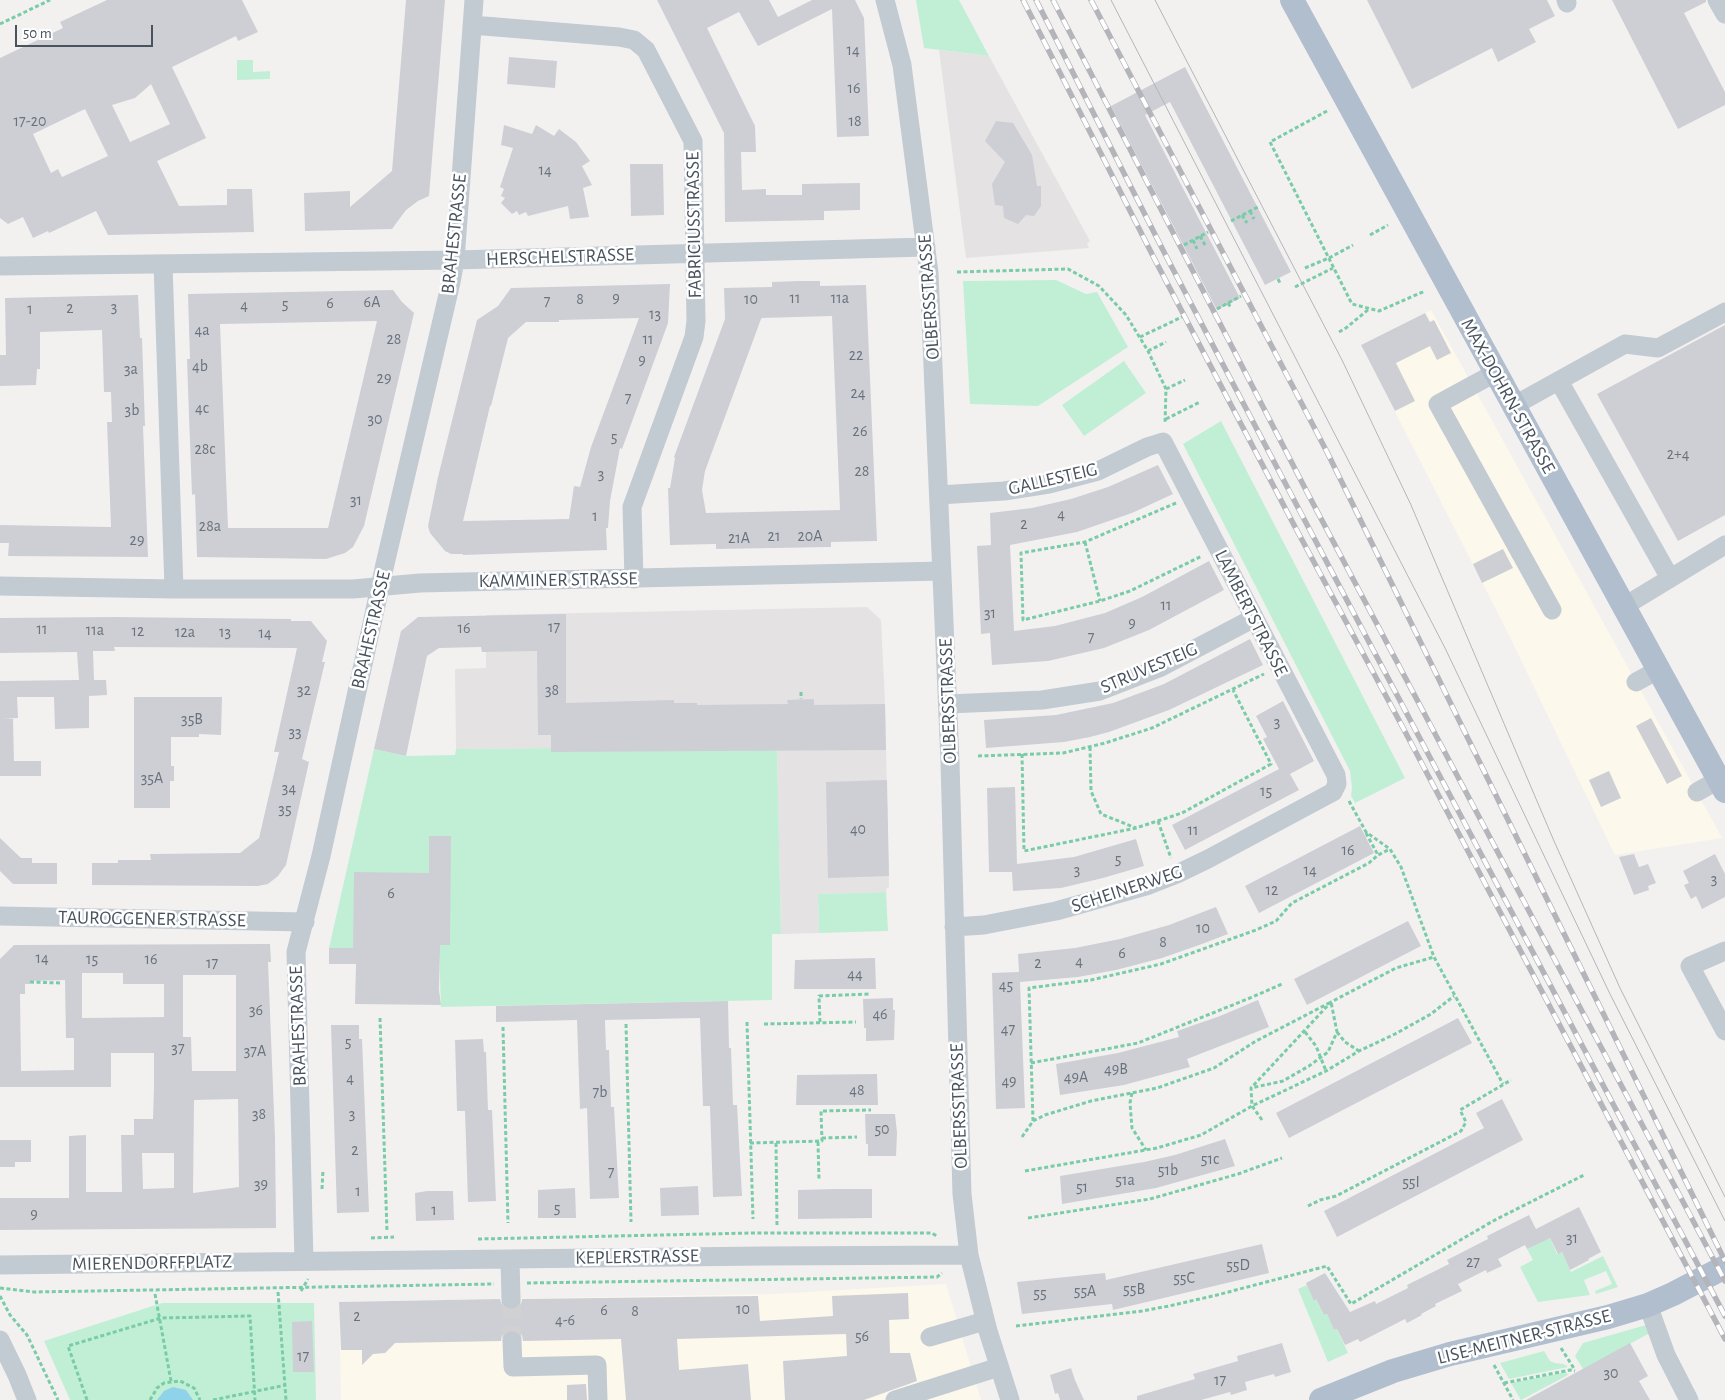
<!DOCTYPE html>
<style>
body{margin:0}
#map{position:relative;width:1725px;height:1400px;overflow:hidden;background:#f3f1f0;font-family:"Alegreya Sans",sans-serif}
canvas{display:block}
.scale{position:absolute;left:15px;top:25px;width:138px;height:22px;box-sizing:border-box;border:2px solid #49535e;border-top:0;padding-left:6px;font-size:15px;line-height:18px;white-space:nowrap;color:#49535e;-webkit-text-stroke:4px #fff;paint-order:stroke}
</style>
<div id="map">
<canvas width="1725" height="1400"></canvas>
<div class="scale">50 m</div>
</div>
<script>
const c = document.querySelector('canvas').getContext('2d');
c.lineJoin = 'round';
function fillPath(path, color) {
  c.fillStyle = color;
  c.fill(path, 'evenodd');
}
function shape(rows) {
  const path = new Path2D();
  for (const r of rows) {
    path.moveTo(r[0], r[1]);
    for (let i = 2; i < r.length; i += 2) path.lineTo(r[i], r[i + 1]);
  }
  return path;
}
function trace(path, color, width, dash) {
  c.strokeStyle = color;
  c.lineWidth = width;
  c.lineCap = dash ? 'butt' : 'round';
  c.setLineDash(dash || []);
  c.stroke(path);
}
function label(font, color, halo, rows, align = 'center') {
  c.font = font + ' "Alegreya Sans",sans-serif';
  c.lineWidth = 5;
  c.setLineDash([]);
  c.textBaseline = 'middle';
  c.strokeStyle = halo;
  c.fillStyle = color;
  for (const [text, x, y, turn = 0] of rows) {
    c.save();
    c.translate(x, y);
    c.rotate((+turn || 0) * Math.PI / 180);
    c.textAlign = isNaN(turn) ? turn : align;
    if (halo) c.strokeText(text, 0, 0);
    c.fillText(text, 0, 0);
    c.restore();
  }
}
const commercial = shape([
 [1431,310,1722,838,1615,855,1508,633,1361,345],
 [946,1284,981,1400,341,1400,339,1302,774,1294]
]);
const education = shape([
 [939,50,989,56,1090,241,1087,244,1089,248,966,258],
 [867,607,881,620,885,703,889,887,887,888,886,892,818,894,819,933,781,934,777,750,551,748,456,749,455,669,486,668,486,615]
]);
const green = shape([
 [916,0,959,0,989,56,924,48],
 [237,60,253,60,253,72,270,71,270,79,237,80],
 [1056,280,1086,294,1097,292,1128,347,1038,406,970,404,963,281],
 [1124,361,1146,393,1084,436,1062,405],
 [1221,421,1405,778,1355,803,1351,796,1352,788,1350,771,1183,444],
 [551,748,777,750,781,934,772,934,772,1000,441,1007,439,949,329,948,374,749,406,756,455,755,456,749],
 [886,892,888,931,819,933,818,894],
 [1549,1236,1557,1254,1562,1252,1571,1272,1603,1256,1618,1287,1596,1294,1595,1291,1612,1284,1606,1271,1584,1280,1590,1295,1538,1302,1520,1267,1533,1260,1527,1249],
 [1307,1285,1314,1300,1316,1299,1324,1315,1327,1314,1334,1330,1337,1329,1348,1353,1328,1362,1298,1289],
 [162,1303,314,1303,316,1400,70,1400,44,1341],
 [1646,1325,1650,1333,1583,1369,1575,1356,1583,1343],
 [1544,1351,1550,1361,1555,1363,1564,1364,1568,1367,1509,1379,1500,1363],
 [1566,1372,1568,1375,1521,1400,1511,1383]
]);
const water = shape([
 [173,1387,186,1390,193,1400,157,1400,164,1391]
]);
const building = shape([
 [107,0,242,0,258,32,238,41,236,36,172,67,206,138,157,161,179,206,227,205,227,189,252,189,254,232,108,235,96,211,49,233,48,231,33,238,23,217,8,224,0,218,0,58,63,28,60,22],
 [151,84,170,124,130,142,112,105,135,98],
 [85,109,108,156,62,177,58,169,51,173,33,134],
 [406,0,445,0,429,196,418,201,406,210,392,229,305,231,304,193,350,191,350,207,392,171],
 [657,0,769,0,778,17,812,0,855,0,864,18,869,136,837,137,832,9,758,46,739,12,707,28,755,126,756,152,741,152,742,190,766,189,766,195,802,195,802,184,860,183,860,210,824,211,824,220,725,222,724,133],
 [1367,0,1547,0,1555,16,1529,29,1536,42,1498,62,1492,48,1412,89],
 [1612,0,1706,0,1706,2,1684,13,1725,92,1725,105,1678,129],
 [509,57,557,61,555,88,507,84],
 [1185,67,1291,272,1265,285,1170,102,1145,115,1240,298,1217,310,1111,106],
 [996,121,1013,123,1032,155,1037,186,1041,186,1041,206,1034,216,1026,215,1018,224,1004,218,1003,206,995,205,992,184,1005,162,985,141],
 [504,125,532,134,536,125,554,136,559,129,576,142,590,161,582,166,592,185,583,188,589,217,570,219,568,206,528,216,526,212,519,215,517,211,512,214,501,203,505,198,501,196,504,189,500,187,513,148,501,145],
 [630,164,663,164,664,215,631,216],
 [798,281,820,281,820,286,866,285,877,541,831,542,831,547,716,549,716,544,670,545,668,488,670,488,675,458,674,457,725,319,724,288,772,287,772,282],
 [832,316,840,510,706,513,702,490,705,471,761,319,762,318],
 [670,284,668,323,622,449,620,448,610,501,608,528,606,528,607,550,463,555,463,554,451,554,445,551,430,533,428,526,438,477,477,320,498,306,511,288],
 [639,318,591,447,580,487,574,486,569,519,463,521,490,406,491,406,508,338,526,322,559,322,559,320],
 [393,290,402,302,414,313,364,526,353,547,345,553,326,559,197,557,195,494,192,495,189,416,187,359,190,359,188,294],
 [377,321,328,528,228,528,220,324],
 [138,295,140,338,142,338,145,426,143,426,148,557,8,556,9,543,0,543,0,525,111,527,107,422,112,422,111,392,104,392,102,330,40,332,40,369,37,369,36,385,0,386,0,355,6,355,5,298],
 [1425,313,1430,322,1434,320,1451,353,1437,360,1430,346,1396,363,1415,401,1395,411,1361,345],
 [1725,325,1725,515,1678,541,1597,394],
 [1158,465,1173,494,1132,513,1077,532,1010,545,1014,631,1055,626,1105,613,1142,597,1209,561,1224,590,1149,630,1104,648,1048,661,992,665,990,633,981,634,977,546,991,545,990,513,1032,508,1071,499,1108,487],
 [1503,549,1513,568,1482,583,1473,564],
 [566,614,566,703,674,700,674,703,697,703,697,705,788,704,787,700,814,699,814,705,885,704,886,750,551,752,551,735,538,735,537,651,482,652,481,647,439,648,427,656,406,756,374,749,401,631,418,617],
 [114,617,291,619,291,621,311,621,327,641,322,662,325,662,302,759,309,762,286,865,278,876,268,884,258,886,92,885,92,863,118,863,118,860,151,860,150,854,240,853,259,838,279,752,274,752,297,648,114,647,115,651,93,651,94,680,106,680,107,695,89,696,89,728,55,729,54,697,17,697,18,718,3,719,13,719,14,761,41,761,41,776,0,776,0,681,79,680,77,652,0,653,0,618],
 [1250,639,1263,665,1169,710,1109,732,1090,737,1064,742,986,748,984,720,1056,715,1113,703,1164,684],
 [134,697,222,697,221,735,199,734,199,737,171,737,171,766,174,766,174,781,170,781,170,808,134,808],
 [1283,701,1314,761,1290,774,1299,790,1185,850,1172,825,1279,769,1263,739,1267,737,1256,716],
 [1651,718,1682,776,1667,784,1636,726],
 [1609,771,1621,798,1601,807,1589,780],
 [887,780,889,876,828,878,826,782],
 [1015,787,1017,864,1074,857,1136,839,1144,866,1103,878,1061,888,1013,891,1012,872,989,872,987,788],
 [1360,826,1374,853,1259,913,1245,886],
 [429,836,451,836,450,945,440,945,439,990,441,1005,355,1004,356,964,329,964,329,948,353,948,354,872,429,873],
 [0,838,21,858,32,858,32,863,57,863,57,884,13,884,0,871],
 [1634,854,1639,867,1648,864,1656,883,1648,886,1649,890,1634,895,1619,857],
 [1715,854,1725,874,1725,897,1702,909,1696,896,1691,899,1684,885,1689,883,1683,871],
 [1216,907,1228,934,1202,944,1162,958,1116,970,1078,977,1020,982,1025,1108,996,1109,992,973,1019,972,1018,954,1075,948,1120,939,1169,925],
 [1408,921,1421,946,1307,1005,1294,979],
 [270,944,271,962,268,962,275,1138,276,1228,0,1230,0,1198,69,1198,69,1136,86,1135,86,1192,122,1192,121,1135,134,1135,134,1119,153,1119,154,1088,154,1053,111,1053,111,1087,0,1087,0,959,14,945],
 [82,973,123,973,123,984,164,984,164,1017,82,1018],
 [183,975,236,975,236,1071,192,1071,191,1037,183,1037],
 [65,980,66,1038,74,1038,74,1070,21,1071,20,994,25,994,25,984,30,984,30,981],
 [238,1099,239,1187,193,1193,194,1100],
 [142,1153,174,1153,174,1188,143,1189],
 [875,958,876,989,794,989,795,960],
 [893,998,893,1010,895,1010,894,1040,866,1041,866,1028,864,1028,863,999],
 [1258,1000,1269,1027,1187,1059,1190,1067,1124,1085,1060,1095,1056,1064,1118,1053,1179,1037,1177,1031,1220,1016],
 [728,1001,729,1048,731,1048,733,1105,737,1105,742,1196,713,1197,710,1106,703,1106,700,1018,605,1020,606,1050,609,1050,611,1107,614,1107,619,1198,590,1199,587,1108,580,1109,577,1020,496,1022,496,1006],
 [1458,1018,1472,1043,1289,1138,1276,1113],
 [331,1025,359,1025,359,1039,362,1039,369,1212,337,1213],
 [483,1039,484,1052,486,1052,488,1110,492,1110,496,1201,468,1202,465,1111,457,1111,455,1040],
 [877,1074,878,1105,796,1105,797,1075],
 [1502,1099,1523,1140,1337,1237,1324,1211,1484,1128,1476,1113],
 [865,1114,895,1114,897,1133,896,1156,868,1156,868,1144,866,1144],
 [1225,1139,1235,1166,1156,1188,1062,1204,1060,1176,1144,1162,1175,1155],
 [0,1140,31,1140,31,1162,15,1162,15,1167,0,1167],
 [698,1186,699,1215,661,1216,660,1188],
 [575,1188,576,1218,538,1218,538,1190],
 [835,1189,872,1189,872,1218,798,1219,798,1190],
 [427,1191,453,1191,454,1220,416,1221,415,1193],
 [1579,1207,1601,1252,1588,1259,1589,1260,1570,1270,1562,1252,1558,1254,1550,1238,1527,1249,1525,1245,1498,1259,1502,1266,1487,1273,1486,1270,1458,1284,1462,1291,1435,1304,1436,1306,1421,1314,1422,1315,1407,1323,1405,1319,1360,1342,1358,1339,1345,1345,1337,1329,1334,1330,1327,1314,1324,1315,1316,1299,1314,1301,1306,1283,1325,1273,1350,1312,1375,1301,1376,1304,1408,1288,1407,1285,1449,1264,1447,1260,1488,1239,1487,1236,1529,1215,1536,1229],
 [1262,1244,1269,1273,1113,1310,1112,1304,1022,1314,1017,1282,1105,1273,1106,1280],
 [908,1293,909,1319,889,1320,890,1353,910,1353,917,1381,864,1400,785,1400,783,1361,847,1356,846,1334,677,1339,679,1370,748,1364,751,1400,626,1400,621,1339,523,1341,522,1335,518,1331,511,1330,506,1332,502,1335,501,1341,395,1343,385,1353,373,1354,362,1365,362,1350,341,1350,339,1302,500,1299,502,1305,506,1309,511,1310,517,1308,521,1304,522,1299,758,1296,760,1321,833,1316,832,1296],
 [312,1321,314,1372,293,1372,292,1322],
 [1282,1343,1291,1372,1275,1377,1274,1374,1245,1382,1247,1390,1231,1395,1230,1392,1201,1400,1137,1400,1137,1396,1195,1379,1193,1374,1238,1361,1237,1356],
 [1630,1343,1648,1376,1639,1381,1650,1400,1526,1400],
 [1071,1368,1075,1380,1084,1400,1060,1400,1058,1393,1055,1394,1050,1375],
 [586,1384,587,1400,567,1400,567,1385]
]);
const minorTunnel = shape([
 [511,1299,512,1341]
]);
const path = shape([
 [0,24,50,0],
 [1327,111,1270,142,1352,304,1379,311,1425,291],
 [1250,211,1254,219],
 [1242,215,1247,223],
 [1231,221,1258,207],
 [1370,235,1388,225],
 [1200,236,1205,245],
 [1193,240,1197,249],
 [1184,245,1208,232],
 [1305,268,1329,258,1353,245],
 [957,272,1068,269,1099,286,1126,315,1148,351,1166,389,1165,424],
 [1278,279,1280,283],
 [1295,287,1333,268],
 [1228,303,1231,308],
 [1217,309,1241,296],
 [1339,332,1346,328,1369,309],
 [1140,337,1184,316],
 [1148,351,1166,342],
 [1166,389,1185,380],
 [1166,419,1200,402],
 [1176,503,1085,542,1021,553,1023,620,1100,601,1130,591,1202,556],
 [1085,542,1100,601],
 [801,692,801,699],
 [1090,747,1091,791,1101,814,1136,828],
 [1022,754,1024,851,1136,828,1182,813,1271,764,1233,690],
 [978,756,1063,753,1105,743,1152,728,1264,674],
 [1349,801,1366,832,1390,849,1401,867,1434,957,1503,1084],
 [1158,821,1171,858],
 [1366,833,1378,855],
 [30,982,60,983],
 [380,1018,387,1232],
 [747,1022,753,1219],
 [820,1022,819,996,869,994],
 [626,1024,631,1222],
 [764,1024,856,1022],
 [503,1027,508,1223],
 [1305,1032,1316,1046,1326,1071],
 [1337,1032,1345,1042,1359,1051],
 [1031,1063,1138,1043,1250,998,1282,984],
 [1132,1093,1130,1103,1132,1128,1146,1150],
 [1262,1120,1252,1106,1251,1088,1331,1002,1396,968,1434,957],
 [1033,1121,1029,988,1091,980,1161,964,1256,930,1276,921,1292,903,1369,863,1378,855,1390,849],
 [1022,1137,1033,1121,1045,1115,1091,1101,1157,1088,1214,1068,1256,1041,1331,1002,1337,1032,1328,1052,1309,1066,1283,1081,1251,1088],
 [822,1138,857,1137],
 [818,1142,819,1180],
 [750,1143,822,1141,821,1111,871,1110],
 [776,1143,777,1225],
 [1025,1171,1157,1148,1201,1135,1252,1106,1326,1071,1359,1051,1395,1034,1431,1014,1454,996],
 [322,1189,323,1170],
 [1308,1206,1320,1200,1336,1196,1461,1131,1466,1122,1460,1110,1511,1080],
 [1028,1218,1150,1199,1238,1174,1282,1158],
 [371,1238,394,1237],
 [478,1239,752,1233,932,1233,938,1237],
 [527,1283,937,1277,942,1273],
 [0,1288,34,1292,494,1284],
 [301,1291,308,1279],
 [278,1292,286,1400],
 [155,1294,171,1381],
 [0,1296,10,1315,27,1335,58,1400],
 [1016,1326,1142,1311,1169,1306,1217,1295,1327,1266,1351,1304,1493,1221,1584,1175],
 [1561,1348,1575,1370],
 [1494,1365,1513,1400],
 [1504,1383,1570,1370,1575,1371],
 [87,1400,68,1346,161,1318,250,1316,255,1400],
 [150,1400,157,1388,164,1383,180,1381,194,1388,200,1400],
 [213,1400,286,1385]
]);
const minor = shape([
 [885,0,902,65,929,273,950,762,962,1194,969,1255,988,1331,1010,1400],
 [1566,0,1567,3],
 [1717,0,1725,14],
 [472,25,619,37,634,40,646,50,693,141,696,321,694,337,632,507,634,579],
 [163,264,174,589],
 [0,266,455,260,926,247],
 [1495,373,1438,404,1552,610],
 [1559,381,1670,578],
 [1513,406,1625,344,1658,348,1725,312],
 [939,495,1004,491,1049,484,1098,471,1147,447,1163,442,1336,775,1337,784,1333,792,1208,859,1177,874,1149,885,1056,911,984,925,954,927],
 [0,586,174,589,353,589,420,583,942,571],
 [1623,607,1725,545],
 [1636,682,1658,670],
 [948,704,1042,700,1100,691,1159,668,1254,618],
 [1697,792,1718,780],
 [0,916,305,922],
 [1725,951,1690,966,1725,1031],
 [510,1259,511,1299],
 [304,1261,296,952,321,856,385,564,451,282,455,260,474,0],
 [0,1265,763,1256,969,1255],
 [1648,1305,1666,1355,1689,1400],
 [930,1337,985,1321],
 [0,1340,17,1375,27,1400],
 [512,1341,513,1367,597,1365,598,1400],
 [895,1400,999,1367]
]);
const major = shape([
 [1292,0,1725,791],
 [1321,1400,1393,1371,1450,1354,1608,1317,1648,1305,1673,1294,1725,1267]
]);
const tram = shape([
 [1111,0,1445,648,1610,994,1725,1221],
 [1155,0,1342,360,1411,505,1554,841,1620,988,1725,1197]
]);
const rail = shape([
 [1023,0,1155,260,1294,525,1401,724,1725,1339],
 [1036,0,1165,254,1304,519,1725,1316],
 [1053,0,1308,494,1725,1281],
 [1091,0,1327,452,1725,1261]
]);
const numberNames = [
 ["14",853,50],
 ["16",854,88],
 ["17-20",30,121],
 ["18",855,121],
 ["14",545,170],
 ["9",616,298],
 ["11",795,298],
 ["11a",840,298],
 ["8",580,299],
 ["10",751,299],
 ["7",547,301],
 ["6A",372,302],
 ["6",330,303],
 ["5",285,304],
 ["4",244,305],
 ["3",114,307],
 ["2",70,308],
 ["1",30,309],
 ["13",655,314],
 ["4a",202,330],
 ["28",394,339],
 ["11",648,339],
 ["22",856,355],
 ["9",642,360],
 ["4b",200,366],
 ["3a",131,369],
 ["29",384,378],
 ["24",858,393],
 ["7",628,398],
 ["4c",202,408],
 ["3b",132,410],
 ["30",375,419],
 ["26",860,431],
 ["5",614,437],
 ["28c",205,449],
 ["2+4",1678,454],
 ["28",862,471],
 ["3",601,474],
 ["31",356,500],
 ["4",1061,514],
 ["1",595,516],
 ["2",1024,524],
 ["28a",210,526],
 ["21",774,536],
 ["20A",810,536],
 ["21A",739,538],
 ["29",137,540],
 ["11",1166,605],
 ["31",990,613],
 ["9",1132,623],
 ["17",554,627],
 ["16",464,628],
 ["11",42,629],
 ["11a",95,630],
 ["12",138,631],
 ["12a",185,632],
 ["13",225,632],
 ["14",265,633],
 ["7",1091,637],
 ["32",304,690],
 ["38",552,690],
 ["35B",192,719],
 ["3",1277,722],
 ["33",295,732],
 ["35A",152,778],
 ["34",289,788],
 ["15",1266,791],
 ["35",285,809],
 ["40",858,829],
 ["11",1193,830],
 ["16",1348,850],
 ["5",1118,859],
 ["3",1077,870],
 ["14",1310,870],
 ["3",1714,879],
 ["12",1272,890],
 ["6",391,893],
 ["10",1203,928],
 ["8",1163,942],
 ["6",1122,953],
 ["14",42,958],
 ["15",92,959],
 ["16",151,959],
 ["4",1079,961],
 ["17",212,963],
 ["2",1038,963],
 ["44",855,974],
 ["45",1006,985],
 ["36",256,1010],
 ["46",880,1014],
 ["47",1008,1029],
 ["5",348,1042],
 ["37",178,1048],
 ["37A",255,1051],
 ["49B",1116,1069],
 ["49A",1076,1077],
 ["4",350,1078],
 ["49",1009,1081],
 ["48",857,1090],
 ["7b",600,1092],
 ["38",259,1114],
 ["3",352,1114],
 ["50",882,1129],
 ["2",355,1150],
 ["51c",1210,1159],
 ["51b",1168,1170],
 ["7",611,1172],
 ["51a",1125,1180],
 ["55I",1411,1182],
 ["39",261,1184],
 ["51",1082,1187],
 ["1",358,1191],
 ["5",557,1208],
 ["1",434,1210],
 ["9",34,1214],
 ["31",1572,1238],
 ["27",1473,1262],
 ["55D",1238,1265],
 ["55C",1184,1278],
 ["55B",1134,1289],
 ["55A",1085,1291],
 ["55",1040,1293],
 ["10",743,1309],
 ["6",604,1310],
 ["8",635,1311],
 ["2",357,1316],
 ["4-6",565,1320],
 ["56",862,1336],
 ["17",303,1356],
 ["30",1611,1373],
 ["17",1220,1380]
];
const streetNames = [
 ["FABRICIUSSTRASSE",694,225,-91],
 ["BRAHESTRASSE",454,234,-84],
 ["HERSCHELSTRASSE",560,257,-2],
 ["OLBERSSTRASSE",929,297,-94],
 ["MAX-DOHRN-STRASSE",1508,396,61],
 ["GALLESTEIG",1053,479,-13],
 ["KAMMINER STRASSE",558,580,-1],
 ["LAMBERTSTRASSE",1251,613,63],
 ["BRAHESTRASSE",371,630,-77],
 ["STRUVESTEIG",1149,668,-23],
 ["OLBERSSTRASSE",948,701,-92],
 ["SCHEINERWEG",1127,889,-18],
 ["TAUROGGENER STRASSE",152,919,1],
 ["BRAHESTRASSE",298,1026,-92],
 ["OLBERSSTRASSE",959,1106,-92],
 ["KEPLERSTRASSE",637,1257,-1],
 ["MIERENDORFFPLATZ",152,1263,-1],
 ["LISE-MEITNER-STRASSE",1524,1337,-14]
];
fillPath(commercial, '#fcf8eb');
fillPath(education, '#e4e2e2');
fillPath(green, '#c1efd5');
fillPath(water, '#8fd3ea');
fillPath(building, '#cdcfd5');
trace(minorTunnel, '#d1d1d3', 19, [19, 9]);
trace(path, '#79cca7', 3, [4, 2.5]);
trace(minor, '#c2cad2', 19);
trace(major, '#b1bece', 24);
trace(tram, '#b3b5ba', 1);
trace(rail, '#b3b5ba', 5.5);
trace(rail, '#fff', 4, [11]);
label('16px', '#6a727c', null, numberNames);
label('19px', '#49535e', '#fff', streetNames);
</script>
